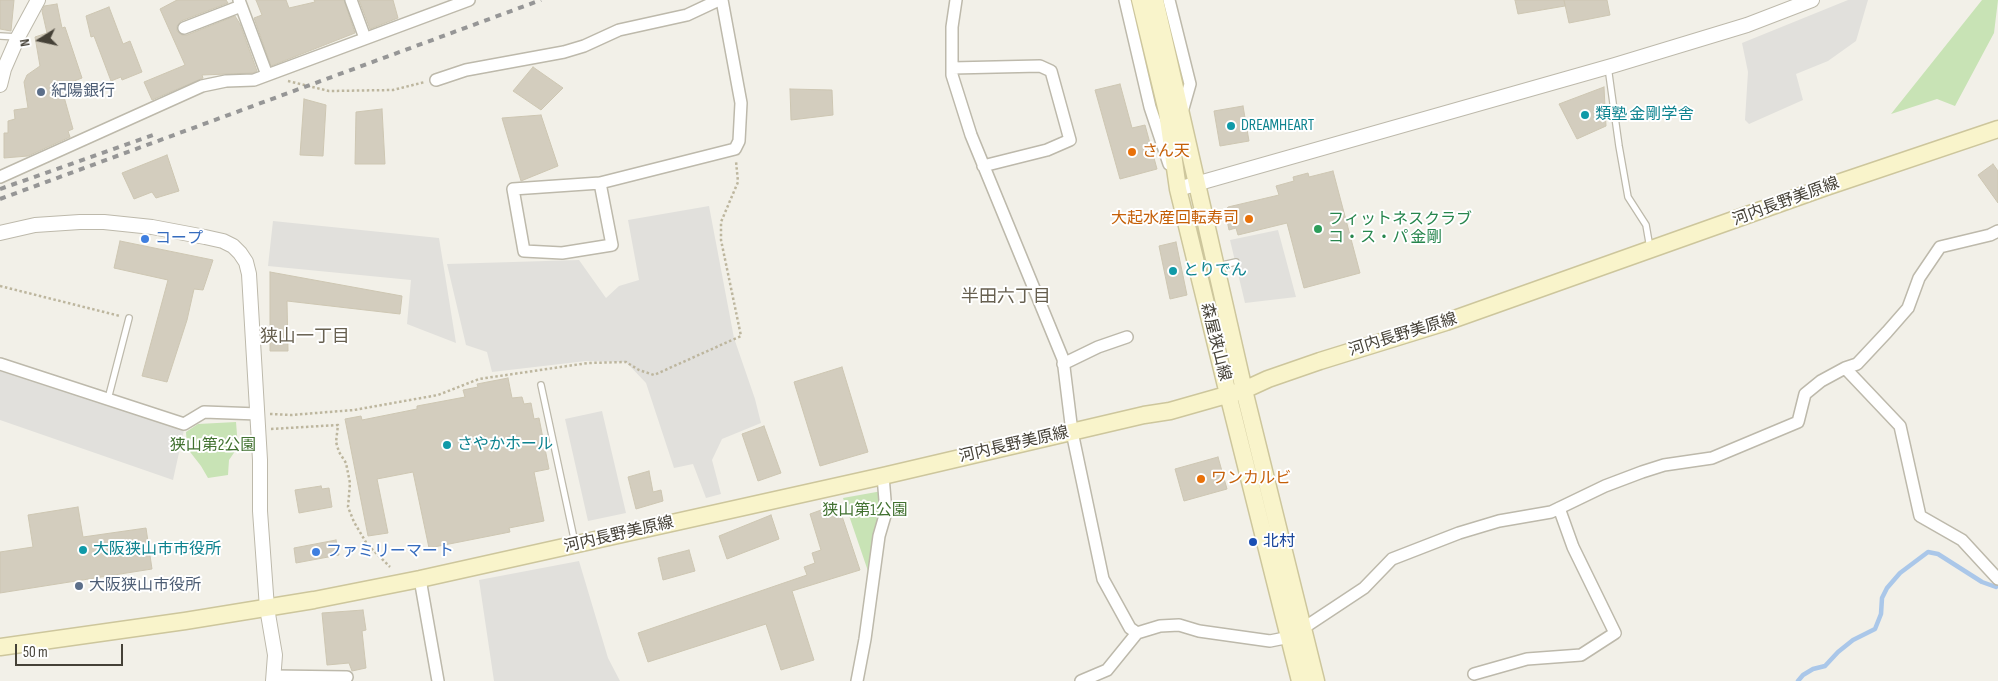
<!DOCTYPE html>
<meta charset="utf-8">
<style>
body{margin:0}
#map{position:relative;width:1998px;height:681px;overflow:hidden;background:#f2f0e8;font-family:"Sofia Sans Condensed",sans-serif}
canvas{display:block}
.north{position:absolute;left:15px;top:15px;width:50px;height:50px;-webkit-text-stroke:4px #fff;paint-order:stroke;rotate:260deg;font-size:14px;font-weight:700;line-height:20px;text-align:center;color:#454137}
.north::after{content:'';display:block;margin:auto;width:18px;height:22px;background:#454137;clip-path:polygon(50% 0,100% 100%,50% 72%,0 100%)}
.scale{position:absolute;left:15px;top:644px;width:108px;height:22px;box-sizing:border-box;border:2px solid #454137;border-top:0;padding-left:6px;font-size:15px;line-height:18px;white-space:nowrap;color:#454137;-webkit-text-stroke:4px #fff;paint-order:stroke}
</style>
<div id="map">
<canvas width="1998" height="681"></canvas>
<div class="north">N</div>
<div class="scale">50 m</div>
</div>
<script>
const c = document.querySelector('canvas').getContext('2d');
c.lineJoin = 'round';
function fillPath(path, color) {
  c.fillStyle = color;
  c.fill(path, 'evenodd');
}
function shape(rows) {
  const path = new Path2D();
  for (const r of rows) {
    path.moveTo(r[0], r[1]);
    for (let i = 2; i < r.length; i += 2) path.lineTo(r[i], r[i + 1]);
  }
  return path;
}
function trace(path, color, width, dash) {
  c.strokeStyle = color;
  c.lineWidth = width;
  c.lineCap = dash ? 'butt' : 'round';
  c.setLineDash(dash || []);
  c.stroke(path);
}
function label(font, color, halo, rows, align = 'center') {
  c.font = font + ' "Sofia Sans Condensed","Noto Sans JP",sans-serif';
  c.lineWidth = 4;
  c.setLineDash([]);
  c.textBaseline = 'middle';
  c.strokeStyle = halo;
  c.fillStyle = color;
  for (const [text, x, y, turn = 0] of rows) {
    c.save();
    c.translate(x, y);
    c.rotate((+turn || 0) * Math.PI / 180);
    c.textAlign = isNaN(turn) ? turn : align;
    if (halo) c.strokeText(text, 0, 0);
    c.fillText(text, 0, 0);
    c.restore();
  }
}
const green = shape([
 [1982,0,1998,0,1994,33,1955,106,1937,99,1891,114],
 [236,422,238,447,229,460,228,475,208,478,201,466,187,448,186,432,198,424],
 [882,491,882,508,869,574,843,498]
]);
const parking = shape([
 [1848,0,1868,0,1856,41,1828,61,1796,74,1803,100,1749,124,1745,120,1748,72,1742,43],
 [709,206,734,338,755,399,761,423,722,439,712,460,721,494,706,498,693,464,674,468,646,383,626,362,586,361,492,372,487,352,466,345,447,264,579,260,606,298,619,286,639,280,628,220],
 [273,221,439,238,456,343,407,324,411,280,268,266],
 [1278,230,1296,297,1245,303,1230,240],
 [0,369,184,430,173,480,0,420],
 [602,411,626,513,588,521,565,419],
 [579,561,608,658,620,681,494,681,479,580]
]);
const stream = shape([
 [1798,681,1803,675,1813,669,1825,666,1838,652,1853,640,1875,629,1881,614,1882,598,1887,588,1900,573,1928,552,1938,554,1982,582,1996,587]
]);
const building = shape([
 [0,0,14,0,11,31,0,29,0,0],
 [177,0,226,0,228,3,181,21,177,26,177,31,182,35,187,35,235,16,240,24,257,71,253,73,202,75,203,78,152,100,144,82,185,65,160,9,177,0],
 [256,0,286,0,289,8,315,2,314,0,344,0,355,33,271,66,254,18,262,15,256,0],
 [359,0,393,0,398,18,370,29,359,0],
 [1515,0,1564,0,1565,6,1518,14,1515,0],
 [1564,0,1607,0,1610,15,1569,23,1564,0],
 [57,4,62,28,65,27,82,78,61,86,73,129,68,131,70,137,28,156,4,158,4,133,8,133,8,121,15,119,14,110,28,108,24,82,27,75,40,66,35,37,47,33,42,11,44,6,57,4],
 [109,7,123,44,130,41,142,72,122,80,121,77,111,81,94,36,91,37,86,16,109,7],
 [533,67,563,88,541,110,513,91,533,67],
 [1120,84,1132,128,1145,125,1157,169,1120,179,1095,90,1120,84],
 [1604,87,1606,126,1577,139,1559,104,1604,87],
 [790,89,832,90,833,115,791,120,790,89],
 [304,99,326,105,323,156,300,155,304,99],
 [1243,106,1249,141,1220,146,1214,111,1243,106],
 [382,109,385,164,355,164,356,112,382,109],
 [541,115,558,166,521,181,502,118,541,115],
 [167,155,179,191,156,198,152,192,134,199,122,173,167,155],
 [1993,164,1998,171,1998,203,1978,175,1993,164],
 [1333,171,1360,273,1304,288,1287,223,1238,235,1236,228,1229,230,1225,211,1228,207,1279,195,1276,186,1294,181,1293,177,1308,173,1309,177,1333,171],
 [120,241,213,260,203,290,194,289,187,320,167,382,142,376,168,280,114,268,120,241],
 [1176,242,1187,295,1170,299,1159,246,1176,242],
 [270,272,402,296,400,314,287,301,288,351,270,351,270,272],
 [842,367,868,452,820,466,794,382,842,367],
 [508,378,512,398,522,397,524,404,531,403,534,419,539,418,549,469,534,472,544,521,509,528,510,532,429,548,413,472,377,479,388,533,368,536,345,419,361,416,362,420,417,409,417,406,465,397,463,390,478,387,477,384,508,378],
 [764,426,781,473,758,481,742,434,764,426],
 [1218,457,1227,489,1184,501,1175,469,1218,457],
 [649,471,653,492,661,490,663,501,636,509,628,477,649,471],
 [321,486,322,489,329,488,332,507,299,513,295,490,321,486],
 [838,504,860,570,792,591,814,660,781,670,766,624,648,662,638,633,807,575,804,567,815,563,812,553,821,550,810,514,838,504],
 [78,507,83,537,146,528,152,569,0,593,0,552,33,547,28,515,78,507],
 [771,515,779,539,727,559,719,536,771,515],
 [336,540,339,555,296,563,294,548,336,540],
 [689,550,695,571,663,580,658,558,689,550],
 [363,610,366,630,362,631,366,668,352,671,349,663,327,665,322,613,363,610]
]);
const path = shape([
 [288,81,329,91,393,90,425,82],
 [0,286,120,316],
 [270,414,291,415,354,410,438,395,479,379,588,363,626,362,639,370,654,375,741,336,721,240,721,222,738,182,736,161],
 [271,429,338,425,336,442,339,452,346,463,350,483,348,507,354,522,367,544,390,567]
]);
const service = shape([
 [0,36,18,37],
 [1608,67,1619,146,1628,197,1646,225,1650,248],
 [1218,266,1236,262],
 [541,385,575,543],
 [108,399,129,318]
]);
const minor = shape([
 [239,0,267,75],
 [351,0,365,38],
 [956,0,952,27,952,75,971,135,1063,359,1072,432,1103,579,1130,628,1137,633,1160,626,1179,625,1199,631,1270,641,1290,637,1364,588,1392,559,1459,533,1499,521,1551,512,1605,486,1642,472,1664,465,1712,458,1798,422,1805,394,1821,381,1845,368,1857,364,1887,332,1908,308,1919,278,1940,247,1990,235,1998,231],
 [1125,0,1150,107,1169,164],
 [1169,0,1190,84,1182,112],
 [184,28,241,6],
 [952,68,1040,66,1051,71,1070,140,1047,150,983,166],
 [436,80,466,70,564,52,584,46,619,30,687,15,719,0],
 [0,177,202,86,226,81,254,80,469,0],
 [600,183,612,245,562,253,524,251,513,189,600,183,735,149,739,141,741,103,722,0],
 [0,364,184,424,204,412,258,414],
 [1063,364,1098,347,1127,337],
 [1845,368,1900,426,1920,516,1962,540,1998,579],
 [420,579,438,681],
 [1474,674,1527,659,1581,655,1615,633,1573,547,1559,508],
 [273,676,347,677],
 [857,681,865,639,879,536,886,512,883,476],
 [1081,681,1107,670,1137,633]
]);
const tertiary = shape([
 [0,85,4,69,18,37,38,0],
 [1178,189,1615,65,1747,25,1812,0],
 [0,233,35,225,80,222,104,222,152,227,205,237,223,241,233,246,240,253,246,262,249,274,260,460,260,511,267,608,275,655,273,681]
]);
const secondary = shape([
 [1140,0,1167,112,1178,189,1228,394,1300,681],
 [1155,0,1244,390,1316,681],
 [0,647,185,621,314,600,420,579,883,476,1144,415,1170,411,1244,390,1268,379,1320,361,1446,322,1826,187,1998,129]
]);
const rail = shape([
 [0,189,153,135],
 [0,199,541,0]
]);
const markers = [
 [41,92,5,"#5c6f8a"],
 [1585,115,5,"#0f9aa8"],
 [1231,126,5,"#0f9aa8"],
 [1132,152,5,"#e8710a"],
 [1249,219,5,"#e8710a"],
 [1318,229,5,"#2e9e5b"],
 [145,239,5,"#3f7fe0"],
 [1173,271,5,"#0f9aa8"],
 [447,445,5,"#0f9aa8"],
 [1201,479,5,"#e8710a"],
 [1253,542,5,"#1a4fb4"],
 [83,550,5,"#0f9aa8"],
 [316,552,5,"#3f7fe0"],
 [79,586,5,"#5c6f8a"]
];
const serviceNames = [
 ["紀陽銀行",51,92],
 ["大阪狭山市役所",89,586]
];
const cultureNames = [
 ["類塾 金剛学舎",1595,115],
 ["DREAMHEART",1241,126],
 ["とりでん",1183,271],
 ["さやかホール",457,445],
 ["大阪狭山市市役所",93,550]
];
const foodNames = [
 ["さん天",1142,152],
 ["大起水産回転寿司",1239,219,"right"],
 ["ワンカルビ",1211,479]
];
const streetNames = [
 ["河内長野美原線",1786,202,-20],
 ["河内長野美原線",1403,335,-17],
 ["森屋狭山線",1215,342,76],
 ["河内長野美原線",1014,445,-13],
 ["河内長野美原線",619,535,-13]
];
const leisureNames = [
 ["フィットネスクラブ",1328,220],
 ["コ・ス・パ 金剛",1328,238]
];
const shopNames = [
 ["コープ",155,239],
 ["ファミリーマート",326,552]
];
const parkNames = [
 ["狭山第2公園",213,446],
 ["狭山第1公園",865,511]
];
const transitNames = [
 ["北村",1263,542]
];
const neighbourhoodNames = [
 ["半田六丁目",1006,297],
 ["狭山一丁目",305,337]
];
fillPath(green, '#c8e3b5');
fillPath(parking, '#e1e0dc');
trace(stream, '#aac7e9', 4.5);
fillPath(building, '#d3cdbe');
trace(building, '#cdc6b2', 1);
trace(service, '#bdb9ab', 8);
trace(minor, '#bdb9ab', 14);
trace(tertiary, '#bdb9ab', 16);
trace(secondary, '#cdc69c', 19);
trace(path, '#bdb69e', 2.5, [2.5, 2.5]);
trace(service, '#fff', 5.5);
trace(minor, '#fff', 11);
trace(tertiary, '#fff', 14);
trace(secondary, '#f9f4cb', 16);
trace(rail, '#969696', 4, [6, 6]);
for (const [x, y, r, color] of markers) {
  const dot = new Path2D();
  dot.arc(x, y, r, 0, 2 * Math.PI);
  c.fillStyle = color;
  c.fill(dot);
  trace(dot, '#fff', 2);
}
label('16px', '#4e5e75', '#fff', serviceNames, 'left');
label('16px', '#0d838f', '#fff', cultureNames, 'left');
label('16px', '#c56008', '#fff', foodNames, 'left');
label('16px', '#454137', '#fff', streetNames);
label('16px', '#27864d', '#fff', leisureNames, 'left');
label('16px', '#366cbe', '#fff', shopNames, 'left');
label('16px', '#417130', '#fff', parkNames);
label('16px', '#164399', '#fff', transitNames, 'left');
label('18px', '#676050', '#fff', neighbourhoodNames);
</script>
